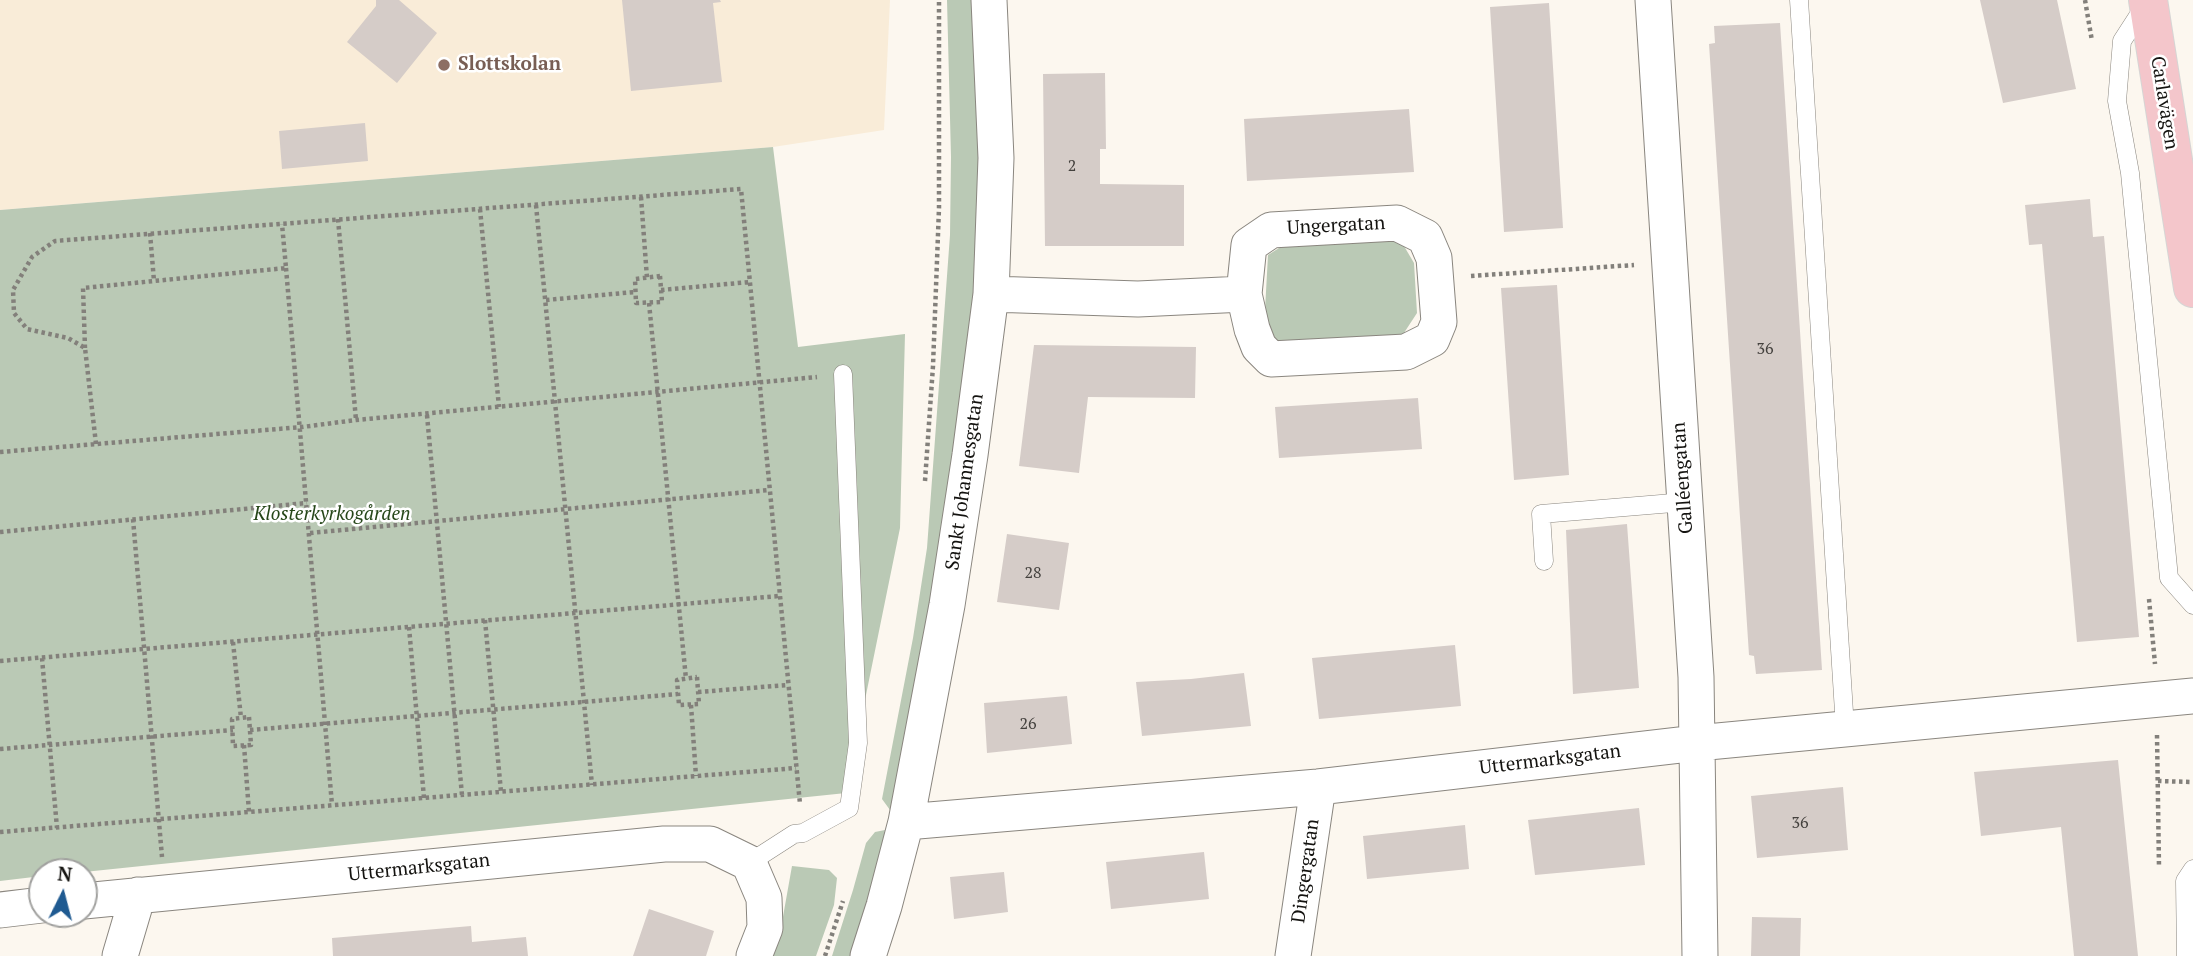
<!DOCTYPE html>
<meta charset="utf-8">
<style>
body{margin:0}
#map{position:relative;width:2193px;height:956px;overflow:hidden;background:#fcf7ef;font-family:"PT Serif",serif}
canvas{display:block}
.north{position:absolute;left:28px;top:858px;width:70px;height:70px;box-sizing:border-box;background:#fff;border:2px solid #a1a19f;border-radius:50%;rotate:6deg;font-size:19px;font-weight:700;line-height:28px;text-align:center;color:#141310}
.north::after{content:'';display:block;margin:auto;width:24px;height:32px;background:#1f5a91;clip-path:polygon(50% 0,100% 100%,50% 72%,0 100%)}
</style>
<div id="map">
<canvas width="2193" height="956"></canvas>
<div class="north">N</div>
</div>
<script>
const c = document.querySelector('canvas').getContext('2d');
c.lineJoin = 'round';
function fillPath(path, color) {
  c.fillStyle = color;
  c.fill(path, 'evenodd');
}
function shape(rows) {
  const path = new Path2D();
  for (const r of rows) {
    path.moveTo(r[0], r[1]);
    for (let i = 2; i < r.length; i += 2) path.lineTo(r[i], r[i + 1]);
  }
  return path;
}
function trace(path, color, width, dash) {
  c.strokeStyle = color;
  c.lineWidth = width;
  c.lineCap = dash ? 'butt' : 'round';
  c.setLineDash(dash || []);
  c.stroke(path);
}
function label(font, color, halo, rows, align = 'center') {
  c.font = font + ' "PT Serif",serif';
  c.lineWidth = 5;
  c.setLineDash([]);
  c.textBaseline = 'middle';
  c.strokeStyle = halo;
  c.fillStyle = color;
  for (const [text, x, y, turn = 0] of rows) {
    c.save();
    c.translate(x, y);
    c.rotate((+turn || 0) * Math.PI / 180);
    c.textAlign = isNaN(turn) ? turn : align;
    if (halo) c.strokeText(text, 0, 0);
    c.fillText(text, 0, 0);
    c.restore();
  }
}
const education = shape([
 [0,0,890,0,884,130,773,147,0,210]
]);
const green = shape([
 [947,0,974,0,981,83,974,315,933,607,890,810,882,799,913,638,927,548,950,235,951,157],
 [773,147,798,347,905,334,900,528,846,793,84,872,42,872,42,876,0,881,0,210],
 [1356,237,1401,241,1414,263,1417,313,1400,339,1286,347,1270,334,1265,310,1268,255,1287,243],
 [885,830,872,895,852,956,832,956,853,890,866,843,875,832],
 [792,866,829,870,837,878,834,905,816,956,772,956,779,939]
]);
const building = shape([
 [376,0,399,0,437,33,397,83,347,42,376,6],
 [622,0,720,0,721,2,713,3,722,82,631,91],
 [1980,0,2057,0,2076,89,2003,103],
 [1549,3,1563,228,1504,232,1490,7],
 [1780,23,1822,670,1756,674,1754,656,1749,655,1709,44,1715,43,1714,26],
 [1105,73,1106,149,1100,149,1100,184,1184,185,1184,246,1045,246,1043,74],
 [1409,109,1414,172,1247,181,1244,119],
 [365,123,368,161,282,169,279,131],
 [2090,199,2093,237,2104,236,2139,637,2077,642,2042,244,2029,245,2025,205],
 [1557,285,1569,475,1514,480,1501,288],
 [1034,345,1196,347,1195,398,1088,397,1079,473,1019,466],
 [1418,398,1422,449,1279,458,1275,407],
 [1627,524,1639,688,1573,694,1566,530],
 [1007,534,1069,543,1059,610,997,602],
 [1455,645,1461,706,1319,719,1312,658],
 [1244,673,1251,726,1142,736,1136,682,1191,679],
 [1067,696,1072,744,987,753,984,703],
 [2118,760,2138,956,2074,956,2061,827,1981,836,1974,772],
 [1843,787,1848,850,1757,858,1751,796],
 [1639,808,1645,865,1535,875,1528,820],
 [1465,825,1469,869,1367,879,1363,836],
 [1204,852,1209,899,1111,909,1106,862],
 [1004,872,1008,912,954,919,950,877],
 [649,909,714,931,706,956,633,956],
 [1752,917,1801,918,1800,956,1751,956],
 [471,926,472,942,526,937,528,956,333,956,332,938]
]);
const path = shape([
 [2085,0,2092,41],
 [641,197,647,278],
 [536,205,592,785],
 [480,209,499,407],
 [338,219,356,420],
 [150,233,154,281],
 [286,268,332,805],
 [660,276,662,302,636,303,635,279,660,276],
 [1471,276,1634,265],
 [661,290,750,282],
 [546,300,635,292],
 [649,303,686,679],
 [85,348,83,288,286,268,282,224],
 [427,415,462,795],
 [96,444,85,348,68,338,27,329,14,313,13,290,32,257,55,241,741,189,800,804],
 [0,452,302,427,356,420,817,377],
 [925,481,933,366,939,208,939,0],
 [133,519,162,857],
 [0,532,307,503],
 [310,533,769,490],
 [2149,599,2155,664],
 [485,620,501,792],
 [409,627,424,798],
 [233,642,241,718],
 [42,658,57,828],
 [0,661,779,596],
 [697,677,699,704,679,705,677,680,697,677],
 [698,692,788,685],
 [691,705,696,776],
 [249,717,251,745,233,746,232,719,249,717],
 [250,730,678,694],
 [2157,735,2159,867],
 [244,745,249,812],
 [0,749,233,730],
 [2158,781,2193,782],
 [0,832,796,768],
 [825,956,843,901]
]);
const lane = shape([
 [1799,0,1845,728],
 [2144,7,2122,41,2117,101,2130,173,2169,578,2193,605],
 [1544,561,1541,514,1685,502],
 [749,863,794,834,803,833,849,808,858,743,843,374],
 [2186,956,2185,881,2193,869]
]);
const street = shape([
 [1653,0,1696,677,1700,956],
 [991,294,1138,299,1244,294,1252,329,1259,347,1271,359,1406,352,1432,339,1439,322,1434,258,1425,237,1397,223,1271,230,1249,245,1244,294],
 [906,822,1318,787,1697,743,2193,696],
 [84,901,664,844,710,844,749,863,764,898,765,928,754,956],
 [0,910,42,905],
 [120,956,138,895],
 [868,956,884,906,906,822,947,605,970,455,991,294,996,158,989,0],
 [1293,956,1318,787]
]);
const primary = shape([
 [2148,0,2193,288]
]);
const markers = [
 [444,65,7,"#8d6e63"]
];
const numberNames = [
 ["2",1072,166],
 ["36",1765,349],
 ["28",1033,573],
 ["26",1028,724],
 ["36",1800,823]
];
const educationNames = [
 ["Slottskolan",458,65]
];
const streetNames = [
 ["Carlavägen",2164,103,81],
 ["Ungergatan",1336,226,-3],
 ["Galléengatan",1683,478,-94],
 ["Sankt Johannesgatan",965,482,-82],
 ["Uttermarksgatan",1550,760,-7],
 ["Uttermarksgatan",419,868,-6],
 ["Dingergatan",1306,871,-82]
];
const parkNames = [
 ["Klosterkyrkogården",332,515]
];
fillPath(education, '#f9ecd8');
fillPath(green, '#bac9b5');
fillPath(building, '#d5ccc8');
trace(lane, '#8a867f', 19);
trace(street, '#8a867f', 37);
trace(primary, '#d5d5d4', 40);
trace(path, '#83807b', 4.5, [3.5, 3.5]);
trace(lane, '#fff', 18);
trace(street, '#fff', 35);
trace(primary, '#f4c6cb', 38);
for (const [x, y, r, color] of markers) {
  const dot = new Path2D();
  dot.arc(x, y, r, 0, 2 * Math.PI);
  c.fillStyle = color;
  c.fill(dot);
  trace(dot, '#fff', 2.5);
}
label('16px', '#44413e', null, numberNames);
label('bold 19px', '#785e54', '#fff', educationNames, 'left');
label('19px', '#141310', '#fff', streetNames);
label('italic 19px', '#264719', '#fff', parkNames);
</script>
